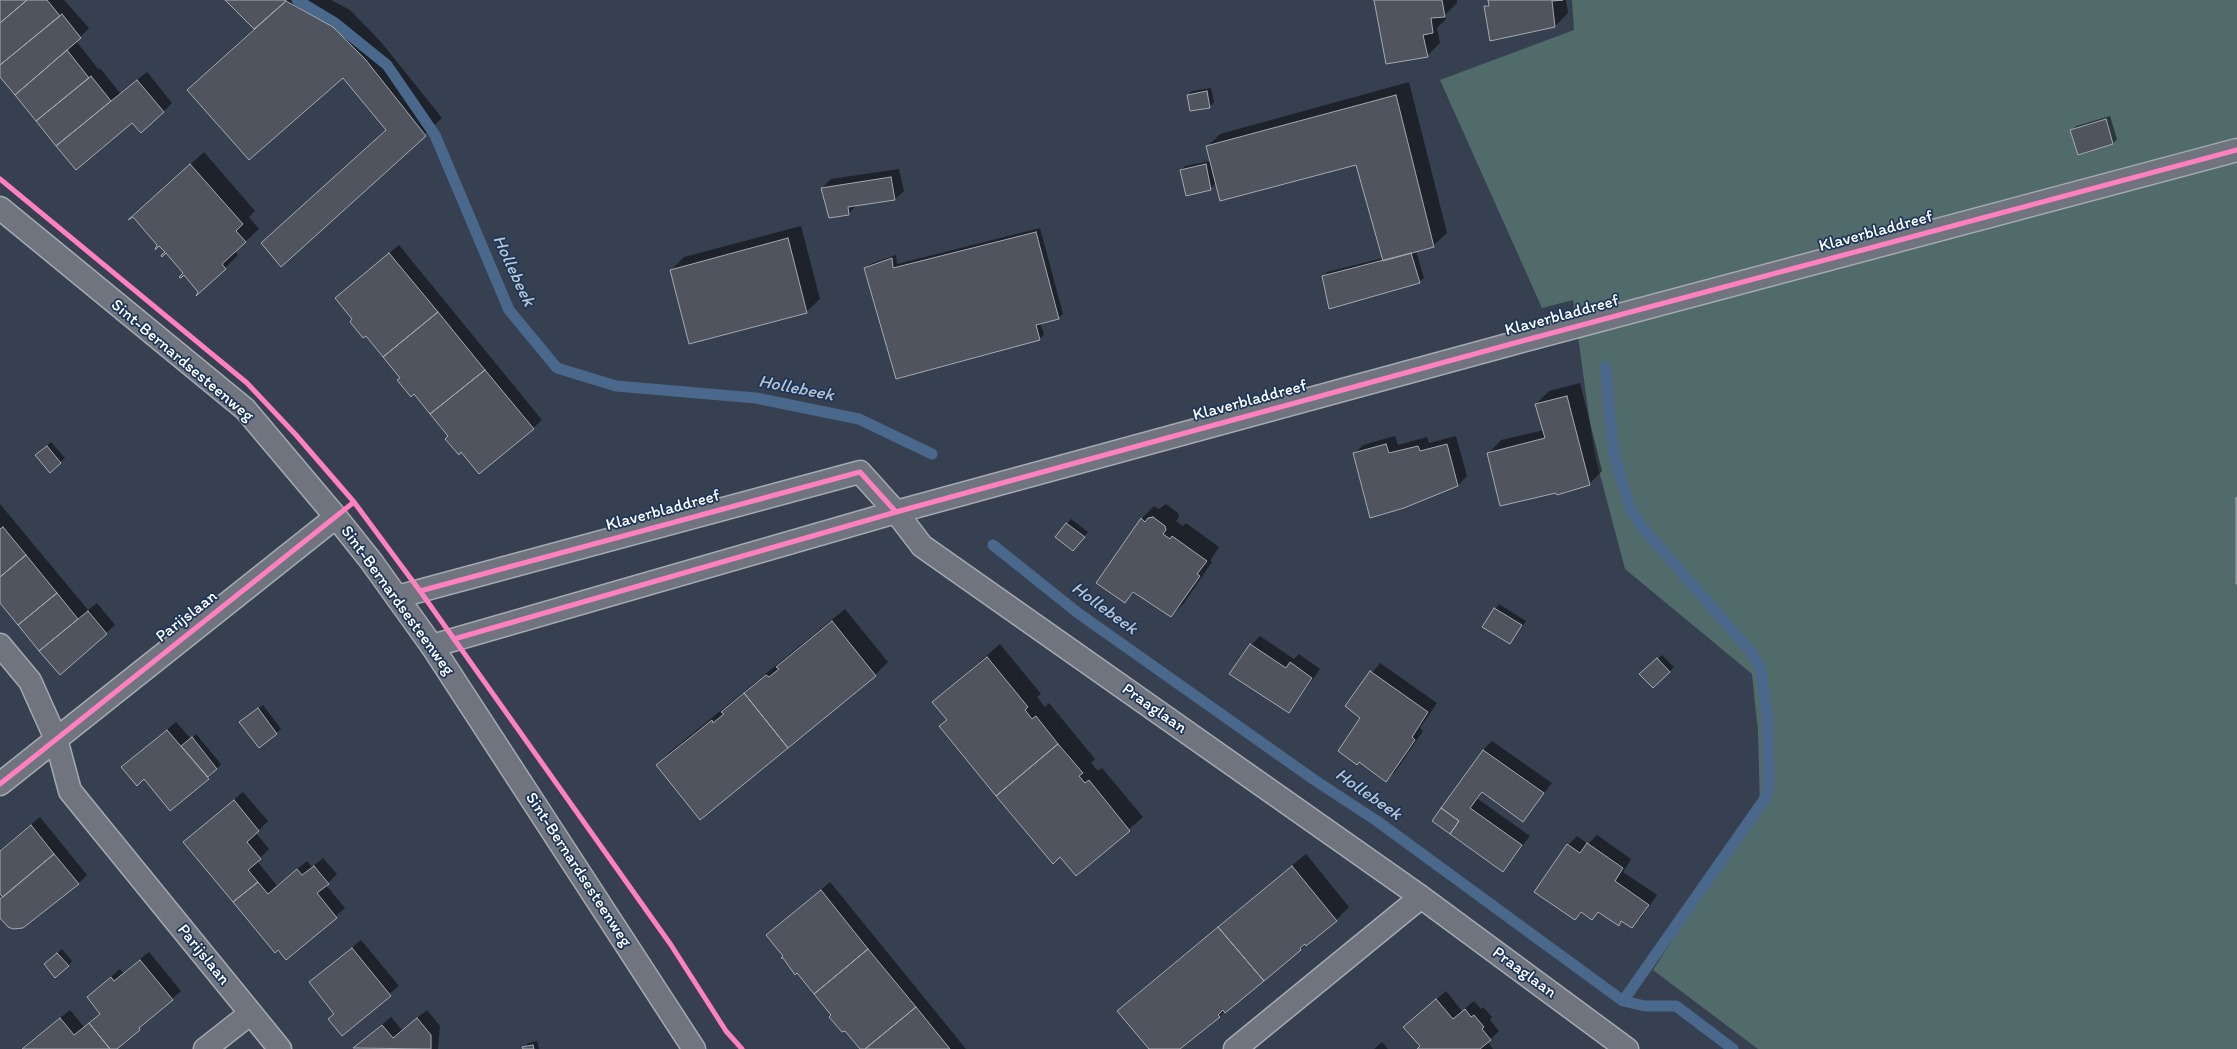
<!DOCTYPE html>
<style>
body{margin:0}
canvas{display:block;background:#364051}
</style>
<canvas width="2237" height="1049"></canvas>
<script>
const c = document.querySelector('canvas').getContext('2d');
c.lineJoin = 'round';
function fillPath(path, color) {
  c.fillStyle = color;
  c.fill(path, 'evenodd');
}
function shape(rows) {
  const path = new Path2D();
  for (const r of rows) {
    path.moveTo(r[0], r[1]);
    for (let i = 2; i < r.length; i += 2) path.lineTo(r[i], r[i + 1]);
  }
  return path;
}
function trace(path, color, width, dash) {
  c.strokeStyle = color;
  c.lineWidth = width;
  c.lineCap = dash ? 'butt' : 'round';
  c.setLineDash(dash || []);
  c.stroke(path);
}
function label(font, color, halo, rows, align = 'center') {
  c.font = font + ' Itim,sans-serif';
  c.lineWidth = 3.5;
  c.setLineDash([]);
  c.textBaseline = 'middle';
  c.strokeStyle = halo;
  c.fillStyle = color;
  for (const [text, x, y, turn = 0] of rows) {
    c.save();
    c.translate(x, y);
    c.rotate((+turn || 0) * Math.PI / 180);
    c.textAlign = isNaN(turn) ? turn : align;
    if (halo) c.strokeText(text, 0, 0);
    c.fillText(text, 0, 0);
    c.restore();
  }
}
const green = shape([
 [1572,0,2237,0,2237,1049,1758,1049,1653,970,1760,806,1758,731,1752,674,1625,569,1594,452,1573,300,1542,308,1440,80,1574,30]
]);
const shadow = shape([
 [0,0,64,0,89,28,76,41,99,70,100,68,120,93,147,72,172,103,163,112,132,122,77,168,0,75],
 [227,0,331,0,350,10,381,42,442,118,281,266,262,243,387,129,343,76,205,74,255,28],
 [1375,0,1457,0,1457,3,1445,15,1446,19,1437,28,1440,43,1427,56],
 [1489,0,1566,0,1568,13,1555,26,1491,40,1485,7,1489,3],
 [1409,82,1447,233,1433,246,1416,251,1424,278,1419,282,1323,277,1327,272,1383,258,1357,164,1216,183,1210,189,1181,170,1185,166,1210,161,1207,147,1220,134],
 [1211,88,1214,102,1209,107,1188,95,1192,91],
 [2110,116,2117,139,2113,144,2072,130,2076,126],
 [204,152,255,211,249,217,259,229,235,251,238,255,225,268,166,252,133,216],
 [899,169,904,191,895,199,857,205,848,214,822,188,831,179],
 [801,226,820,299,806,312,671,270,684,257],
 [1040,228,1063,314,1058,318,1040,323,1044,334,1040,339,896,378,866,268,870,264,896,255,897,264],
 [399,245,542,420,533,428,449,436,336,298],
 [1580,383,1602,471,1589,484,1488,454,1501,440,1544,430,1536,404,1549,391],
 [1395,436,1398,445,1427,437,1429,443,1456,436,1467,476,1458,485,1404,507,1354,454,1363,445],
 [51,442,65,458,50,471,41,451],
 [0,504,88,610,97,603,115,625,60,673,0,601],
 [1166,504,1178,513,1179,517,1176,521,1183,526,1186,523,1219,547,1210,561,1212,562,1184,603,1171,616,1135,592,1125,602,1141,519,1154,506,1159,509],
 [1071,519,1088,532,1073,550,1056,537],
 [1499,604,1526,621,1510,642,1484,626],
 [845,609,888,662,875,675,657,765,670,752],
 [1260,636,1294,659,1299,654,1320,669,1297,702,1289,711,1231,674,1251,645],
 [1000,644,1041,694,1037,697,1045,707,1049,703,1095,759,1091,763,1098,771,1102,768,1143,817,1076,875,941,726,948,719,933,702],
 [1662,655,1674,667,1654,687,1645,670],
 [1380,663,1437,703,1420,728,1423,731,1395,772,1386,780,1361,718,1346,706],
 [263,705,281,729,259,747,245,718],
 [176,722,191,739,196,734,221,764,209,778,170,809,144,778,123,767],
 [1492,741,1552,783,1523,820,1483,792,1478,799,1530,836,1503,870,1442,808,1483,750],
 [243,792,268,821,256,833,269,849,257,861,277,886,307,861,312,867,323,858,337,874,326,885,345,908,287,959,184,842],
 [40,817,87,875,78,884,0,917,0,899,3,896,0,892,0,850],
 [1597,835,1631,859,1623,872,1657,895,1641,918,1632,927,1622,921,1618,925,1599,911,1592,919,1583,911,1575,919,1568,845,1577,836,1588,844],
 [1306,854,1349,907,1336,920,1179,1049,1150,1049,1119,1011,1132,998],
 [830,882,966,1049,860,1049,798,972,794,972,784,959,785,956,767,935],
 [361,940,399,986,342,1034,335,1013,311,982],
 [62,949,72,961,68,966,49,960],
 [149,952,181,991,115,1049,21,1049,70,1010,84,1027,101,1013,88,997,120,969,123,973],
 [1446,991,1462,1011,1474,1001,1481,1009,1483,1007,1492,1017,1490,1020,1499,1031,1488,1042,1493,1049,1417,1049,1421,1046,1405,1027],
 [427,1010,440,1026,438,1049,354,1048,391,1017,402,1030],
 [537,1041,539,1049,524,1049,528,1043],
 [1382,1042,1388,1049,1374,1049]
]);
const stream = shape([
 [297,0,335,23,387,65,435,135,509,310,557,368,616,386,756,398,859,419,932,454],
 [1605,367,1614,456,1631,510,1643,528,1751,652,1761,670,1767,715,1769,782,1766,797,1623,1001],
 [993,545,1078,613,1313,779,1377,821,1623,1001,1645,1006,1676,1006,1733,1049]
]);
const building = shape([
 [0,0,27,0,0,23,0,0],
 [27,0,47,0,60,16,0,65,0,23,27,0],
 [225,0,284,0,286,1,254,29,225,0],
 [1374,0,1442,0,1445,17,1431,18,1433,33,1423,35,1428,57,1386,64,1374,0],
 [1488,0,1563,0,1552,1,1555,27,1490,41,1484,6,1489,6,1488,0],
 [286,1,333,27,365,59,426,136,281,267,261,243,386,130,343,78,249,160,187,90,286,1],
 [62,14,81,38,15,95,0,77,0,65,62,14],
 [67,50,89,78,36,121,15,95,67,50],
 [91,76,111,101,56,146,36,121,91,76],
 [137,80,164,112,141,133,132,123,76,170,56,146,137,80],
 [1207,91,1210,108,1190,111,1187,95,1207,91],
 [1396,95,1434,247,1383,261,1356,165,1220,201,1206,146,1396,95],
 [2106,119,2113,144,2078,155,2070,130,2106,119],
 [190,164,243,224,236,231,246,242,222,264,226,269,196,296,198,292,184,275,181,278,179,277,183,273,166,253,162,257,161,255,165,252,159,246,155,250,157,245,133,217,128,220,190,164],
 [1206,164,1211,190,1186,196,1180,170,1206,164],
 [891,177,895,200,848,207,849,215,829,218,821,188,891,177],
 [1036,232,1059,319,1036,325,1040,340,896,379,864,268,892,258,893,268,1036,232],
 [788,238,807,313,689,344,670,270,788,238],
 [389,253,438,312,383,357,366,336,363,338,350,322,352,319,335,298,389,253],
 [1411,253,1420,283,1329,309,1322,276,1411,253],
 [438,312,485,370,430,414,414,394,411,397,397,380,400,378,383,357,438,312],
 [485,370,534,429,479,474,461,452,459,455,445,439,448,436,430,414,485,370],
 [1567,396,1590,485,1557,495,1556,493,1500,506,1487,453,1545,438,1535,404,1567,396],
 [1386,444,1389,453,1418,446,1420,451,1447,444,1458,486,1404,508,1370,518,1353,453,1386,444],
 [47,446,61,463,50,473,35,455,47,446],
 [2236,498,2237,498,2237,584,2236,584,2236,498],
 [1153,517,1165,526,1166,530,1163,534,1170,539,1172,536,1207,561,1197,574,1200,576,1171,617,1133,592,1125,603,1096,583,1141,518,1145,522,1148,518,1153,517],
 [1066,523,1085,537,1073,551,1055,537,1066,523],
 [3,527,26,555,0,577,0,529,3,527],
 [26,555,57,593,18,625,0,603,0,577,26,555],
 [57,593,78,619,39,651,18,625,57,593],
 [1494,608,1522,625,1510,644,1482,627,1494,608],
 [88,611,107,634,60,675,39,651,88,611],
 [832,621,876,676,788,748,744,693,766,675,769,677,779,669,776,667,832,621],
 [1250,644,1286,668,1290,662,1312,678,1289,713,1229,674,1250,644],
 [987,657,1028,707,1025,710,1032,719,1036,716,1058,744,996,796,939,726,947,720,932,702,987,657],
 [1657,658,1670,672,1653,688,1639,674,1657,658],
 [1370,671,1428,712,1412,737,1415,740,1386,782,1359,762,1357,765,1338,751,1360,718,1345,706,1370,671],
 [744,693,788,748,700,820,656,765,712,720,713,723,724,714,721,712,744,693],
 [258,708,277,734,259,748,239,722,258,708],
 [167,730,209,779,170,811,144,779,137,786,121,767,167,730],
 [192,737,217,769,208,777,181,746,192,737],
 [1058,744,1083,773,1079,776,1085,783,1089,780,1130,831,1076,876,1060,857,1053,864,996,796,1058,744],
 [1483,750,1544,793,1523,822,1482,792,1470,808,1522,845,1503,872,1450,834,1459,821,1441,808,1483,750],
 [234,800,259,831,247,842,261,859,248,870,258,882,233,902,183,842,234,800],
 [1441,808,1459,821,1450,834,1432,821,1441,808],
 [31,825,54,854,3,897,0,894,0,851,31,825],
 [1587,843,1623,868,1615,881,1649,905,1632,928,1621,921,1619,926,1598,912,1592,920,1581,912,1575,920,1534,892,1567,844,1580,853,1587,843],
 [54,854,79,884,23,928,13,929,8,927,0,918,0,899,54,854],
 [314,866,329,884,317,893,337,918,286,960,278,950,275,953,233,902,258,882,268,894,297,869,302,875,314,866],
 [1292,866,1337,921,1306,946,1305,944,1300,948,1301,950,1264,981,1218,927,1292,866],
 [821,890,868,949,814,994,797,973,795,975,783,958,781,958,783,956,766,935,821,890],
 [1218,927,1264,981,1225,1013,1223,1010,1218,1015,1220,1017,1180,1049,1149,1049,1117,1011,1218,927],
 [352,948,391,996,342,1036,328,1019,334,1014,309,982,352,948],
 [868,949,916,1007,865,1049,860,1049,845,1031,842,1032,829,1017,831,1015,814,994,868,949],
 [57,953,69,966,55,978,44,964,57,953],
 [140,960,173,1000,139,1028,140,1030,117,1049,110,1049,89,1023,100,1014,87,997,111,977,114,981,140,960],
 [1436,999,1453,1019,1465,1009,1471,1017,1474,1015,1484,1027,1482,1029,1491,1040,1480,1049,1417,1049,1420,1046,1403,1027,1436,999],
 [916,1007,950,1049,865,1049,916,1007],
 [60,1018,74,1035,89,1023,110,1049,22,1049,60,1018],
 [417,1018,431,1035,431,1049,353,1048,382,1025,393,1038,417,1018],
 [533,1045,534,1049,523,1049,522,1047,533,1045]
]);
const minor = shape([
 [397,597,860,472,896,512,922,546,1421,897,1627,1049],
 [0,645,30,681,56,739,70,791,280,1049],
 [432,646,896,512,1522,341,2237,150],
 [0,784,336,517],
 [205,1049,251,1013],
 [1235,1049,1421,897]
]);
const secondary = shape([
 [0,208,245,409,336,517,371,561,432,646,694,1049]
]);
const cycleway = shape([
 [0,179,247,383,296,435,354,502,420,591,671,945,726,1031,742,1049],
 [420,591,860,472,896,512],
 [454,639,896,512,1522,341,2237,150],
 [0,784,354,502]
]);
const streetNames = [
 ["Klaverbladdreef",1876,232,-15],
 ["Klaverbladdreef",1562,316,-15],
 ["Sint-Bernardsesteenweg",182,361,40],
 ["Klaverbladdreef",1250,401,-15],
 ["Klaverbladdreef",663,511,-15],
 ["Sint-Bernardsesteenweg",397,601,54],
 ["Parijslaan",187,617,-38],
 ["Praaglaan",1154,709,35],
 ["Sint-Bernardsesteenweg",578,870,57],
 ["Parijslaan",203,955,51],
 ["Praaglaan",1524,973,36]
];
const waterNames = [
 ["Hollebeek",513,271,65],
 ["Hollebeek",796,389,11],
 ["Hollebeek",1104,609,36],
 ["Hollebeek",1368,795,35]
];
fillPath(green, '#516b6b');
fillPath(shadow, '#0007');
trace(stream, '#49688b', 11);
fillPath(building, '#50545f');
trace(building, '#a5a9b1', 1);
trace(minor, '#a5a9b1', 25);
trace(secondary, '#a5a9b1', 25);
trace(minor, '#6f747e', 22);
trace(secondary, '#6f747e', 22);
trace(cycleway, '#ff80c0', 5);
label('17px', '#fff', '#1d3557', streetNames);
label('italic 18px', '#b7c4d3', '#1d3557', waterNames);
</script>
